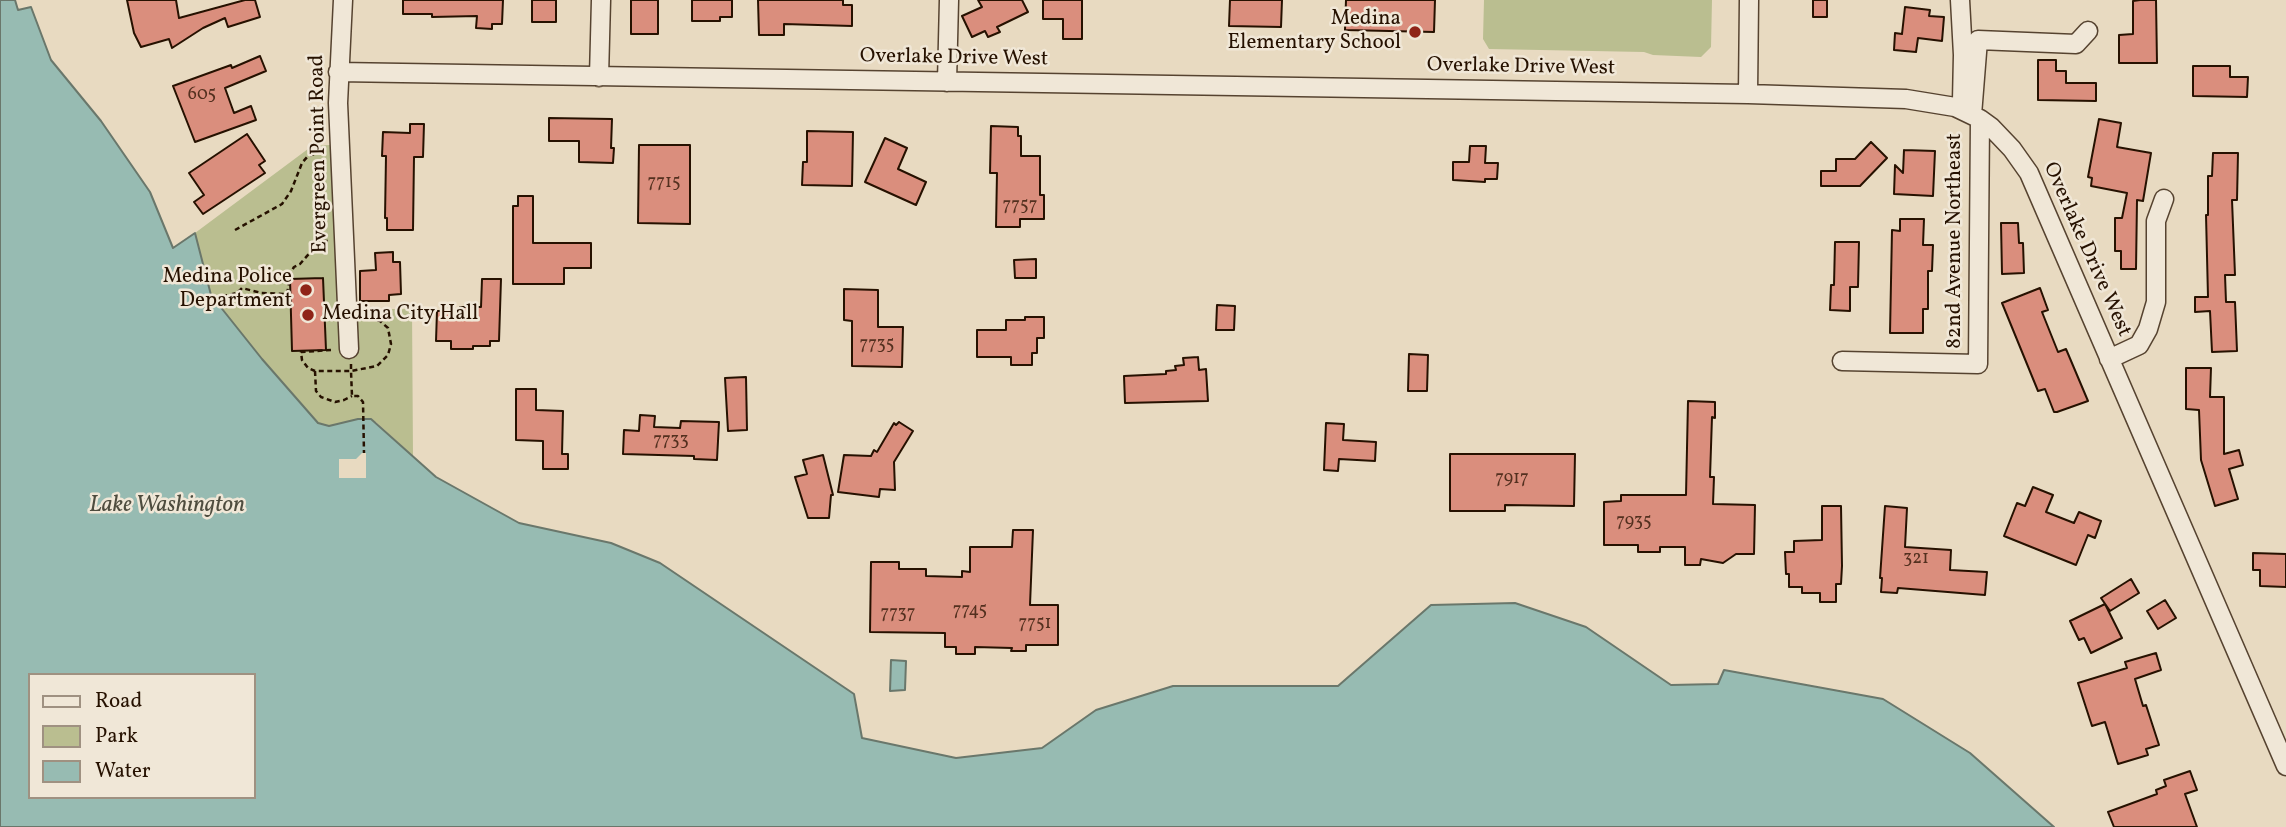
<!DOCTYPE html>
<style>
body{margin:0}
#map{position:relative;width:2286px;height:827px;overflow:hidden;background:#e8dac1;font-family:Vollkorn,serif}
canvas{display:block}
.legend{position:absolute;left:28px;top:673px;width:228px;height:126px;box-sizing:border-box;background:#f0e7d7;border:2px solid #9f9181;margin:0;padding:9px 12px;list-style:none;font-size:21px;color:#261100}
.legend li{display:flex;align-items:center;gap:14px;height:35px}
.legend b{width:35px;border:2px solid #9f9181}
</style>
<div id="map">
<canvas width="2286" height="827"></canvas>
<ul class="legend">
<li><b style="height:9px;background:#f0e7d7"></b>Road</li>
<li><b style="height:19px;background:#babe90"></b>Park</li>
<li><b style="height:19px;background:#97bbb2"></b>Water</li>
</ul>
</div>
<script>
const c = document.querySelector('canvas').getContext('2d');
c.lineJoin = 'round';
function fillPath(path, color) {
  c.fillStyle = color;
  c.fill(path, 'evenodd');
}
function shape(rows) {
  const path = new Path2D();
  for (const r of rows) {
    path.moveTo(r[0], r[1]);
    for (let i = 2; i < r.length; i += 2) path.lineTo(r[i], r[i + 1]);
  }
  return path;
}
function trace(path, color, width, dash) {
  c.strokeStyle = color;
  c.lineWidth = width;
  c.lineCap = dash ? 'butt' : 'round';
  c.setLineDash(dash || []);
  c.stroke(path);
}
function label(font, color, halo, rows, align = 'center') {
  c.font = font + ' Vollkorn,serif';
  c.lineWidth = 5;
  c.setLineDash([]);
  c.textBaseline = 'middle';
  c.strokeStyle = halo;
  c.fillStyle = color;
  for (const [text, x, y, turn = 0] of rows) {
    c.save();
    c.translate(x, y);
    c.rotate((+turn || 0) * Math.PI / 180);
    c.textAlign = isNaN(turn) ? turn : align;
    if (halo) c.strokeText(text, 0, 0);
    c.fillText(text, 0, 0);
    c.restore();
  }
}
const green = shape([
 [1484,0,1712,0,1711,47,1701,57,1653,55,1644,52,1489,49,1483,39],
 [347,144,353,309,412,309,413,456,376,422,329,426,318,423,262,359,211,295,195,233,312,146]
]);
const water = shape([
 [0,0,15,0,18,10,31,7,51,60,101,121,150,192,173,248,195,233,211,295,262,359,318,423,329,426,358,419,371,419,436,477,519,523,611,543,660,563,854,694,862,738,956,758,1042,748,1096,710,1173,686,1338,686,1431,605,1515,603,1586,627,1671,685,1718,684,1724,670,1883,699,1970,753,2054,827,0,827,0,0],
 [30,675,254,675,254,797,30,797,30,675],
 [891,660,906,661,905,690,890,691,891,660]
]);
const pier = shape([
 [362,453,366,453,366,478,339,478,339,459,356,459]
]);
const building = shape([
 [127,0,176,0,179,18,245,0,255,0,260,17,228,27,225,18,203,28,172,48,169,39,141,47,134,33,127,0],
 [403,0,503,0,502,24,492,24,492,29,476,28,477,16,432,17,432,14,403,14,403,0],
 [532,0,556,0,556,22,532,22,532,0],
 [631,0,658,0,658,34,631,34,631,0],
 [692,0,732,0,732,17,720,17,720,21,692,21,692,0],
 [758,0,843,0,843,5,852,5,852,26,784,24,784,35,759,35,758,0],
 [978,0,1022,0,1028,12,997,27,1000,32,988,37,985,31,972,37,962,16,982,7,978,0],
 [1043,0,1082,0,1082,39,1063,39,1063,19,1043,19,1043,0],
 [1230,0,1282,0,1281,27,1229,26,1230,0],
 [1346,0,1435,0,1434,32,1345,30,1346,0],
 [1813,0,1827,0,1827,17,1813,17,1813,0],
 [2140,0,2156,0,2157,63,2119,63,2119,35,2133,34,2133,1,2140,0],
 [1905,7,1930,10,1929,16,1944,17,1942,41,1918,38,1916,52,1894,50,1895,33,1902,34,1905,7],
 [260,56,266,71,225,88,234,113,251,106,256,120,195,142,173,86,231,65,232,68,260,56],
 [2038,60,2056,60,2056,71,2066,71,2066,83,2096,83,2096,101,2038,100,2038,60],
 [2193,66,2230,66,2230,77,2248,77,2247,97,2193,96,2193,66],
 [549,118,612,119,611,148,614,148,613,163,579,162,579,141,549,141,549,118],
 [2099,119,2121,123,2117,147,2151,153,2143,201,2137,200,2136,269,2121,269,2121,251,2115,251,2115,218,2122,218,2127,193,2091,186,2092,178,2088,177,2099,119],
 [410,124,424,124,423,157,414,157,413,230,387,230,387,218,385,218,386,156,382,156,383,132,410,133,410,124],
 [991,126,1018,127,1018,136,1021,136,1021,156,1040,156,1040,195,1044,195,1044,219,1020,219,1020,227,996,227,997,173,990,173,991,126],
 [807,131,853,132,852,186,802,185,803,162,807,162,807,131],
 [247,134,265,161,259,165,265,173,203,214,194,202,204,195,189,173,247,134],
 [885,138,907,148,898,169,926,182,916,205,865,182,885,138],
 [1871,142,1887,158,1860,186,1821,186,1821,171,1836,171,1836,159,1855,159,1871,142],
 [639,145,690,145,690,224,638,223,639,145],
 [1470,146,1486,146,1485,163,1498,163,1497,179,1485,179,1485,182,1453,180,1453,162,1469,162,1470,146],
 [1904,150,1935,151,1933,196,1894,194,1895,165,1903,173,1904,150],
 [2213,153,2238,153,2237,200,2232,200,2235,275,2225,275,2226,302,2235,302,2237,351,2212,352,2210,311,2195,312,2195,297,2208,297,2206,215,2208,215,2208,176,2212,176,2213,153],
 [518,196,533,196,533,243,591,243,591,268,564,268,564,284,513,284,513,206,518,206,518,196],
 [1900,219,1924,219,1923,245,1933,245,1932,271,1928,271,1928,309,1923,309,1923,333,1890,333,1892,230,1900,231,1900,219],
 [2001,223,2018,223,2019,243,2023,243,2024,273,2002,274,2001,223],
 [1835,242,1859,242,1858,287,1850,287,1850,311,1830,310,1831,285,1834,285,1835,242],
 [393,252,393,262,400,262,401,294,389,295,389,301,360,301,360,271,376,270,375,253,393,252],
 [1036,259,1036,278,1015,278,1014,260,1036,259],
 [323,278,326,350,292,351,290,279,323,278],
 [482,279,501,279,499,341,490,341,490,346,473,346,473,349,451,349,451,341,436,341,437,311,460,311,460,307,481,307,482,279],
 [2040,288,2048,310,2042,312,2058,352,2066,349,2088,401,2057,412,2054,412,2045,389,2038,391,2002,303,2040,288],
 [844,289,878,290,878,327,903,327,902,367,852,366,852,321,844,320,844,289],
 [1217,305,1235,306,1234,330,1216,330,1217,305],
 [1025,317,1044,317,1044,338,1037,338,1037,353,1032,353,1032,365,1011,365,1011,357,977,357,977,330,1006,330,1006,320,1025,320,1025,317],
 [1409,354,1428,355,1427,391,1408,391,1409,354],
 [1198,357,1199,370,1206,369,1208,401,1125,403,1124,376,1166,374,1166,371,1176,370,1175,366,1184,365,1183,358,1198,357],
 [2186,368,2211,368,2210,397,2224,397,2224,454,2239,450,2243,465,2229,469,2238,499,2215,506,2201,460,2199,410,2186,409,2186,368],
 [746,377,747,430,728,431,725,378,746,377],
 [516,389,536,389,536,410,563,411,562,454,568,454,568,469,543,469,543,441,516,440,516,389],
 [1688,401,1715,402,1715,418,1712,417,1710,477,1714,477,1713,504,1755,505,1754,554,1736,554,1723,563,1701,559,1700,565,1685,565,1685,547,1660,547,1660,552,1638,552,1638,545,1604,545,1604,502,1621,501,1621,495,1686,495,1688,401],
 [640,415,655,416,654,427,680,428,681,421,719,422,717,460,694,459,694,456,623,454,624,430,639,431,640,415],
 [899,422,913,431,894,462,895,490,880,489,879,497,838,492,844,455,871,456,874,450,877,452,894,423,896,425,899,422],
 [1326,423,1344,424,1343,440,1376,442,1375,461,1339,459,1338,471,1324,470,1326,423],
 [1450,454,1575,454,1574,506,1505,505,1505,511,1450,511,1450,454],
 [823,455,833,495,831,495,829,518,808,518,795,477,807,474,803,460,823,455],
 [2033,487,2053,495,2046,512,2074,523,2079,512,2101,521,2095,538,2088,535,2076,565,2004,536,2017,503,2025,506,2033,487],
 [1822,506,1841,506,1842,566,1841,584,1836,584,1836,602,1820,602,1820,593,1802,593,1802,587,1789,587,1789,574,1786,574,1785,552,1794,552,1794,541,1822,540,1822,506],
 [1885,506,1907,508,1905,547,1951,550,1950,570,1987,572,1985,595,1898,588,1897,593,1881,592,1882,578,1880,578,1885,506],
 [1013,530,1033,530,1030,605,1058,605,1058,645,1026,645,1026,651,1011,651,1012,648,975,647,975,654,956,654,956,647,945,647,945,633,870,632,871,562,899,562,899,569,926,569,926,576,962,577,962,571,970,572,970,547,1012,547,1013,530],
 [2253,553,2286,554,2286,587,2260,586,2260,570,2253,570,2253,553],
 [2131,579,2139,593,2110,611,2101,598,2131,579],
 [2165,600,2176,618,2158,629,2147,611,2165,600],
 [2105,604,2122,638,2091,653,2084,638,2079,640,2070,621,2105,604],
 [2156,653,2161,670,2135,679,2143,706,2146,705,2159,745,2146,749,2148,755,2118,764,2105,722,2092,726,2078,683,2127,668,2125,662,2156,653],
 [2190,771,2197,790,2185,794,2197,827,2114,827,2108,812,2157,794,2156,790,2166,786,2164,780,2190,771]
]);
const path = shape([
 [235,230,282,204,291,191,302,163,308,156,314,154],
 [214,298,237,293,242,288,261,293,287,294,291,272,294,267,300,264,320,241,329,241],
 [322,314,332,314],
 [331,350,301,352,302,360,308,368,315,371,351,371,352,396,358,396,363,402,364,453],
 [351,364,351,371,377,366,388,355,391,344,388,328,380,321,363,316],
 [315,371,316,391,321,397,335,402,344,400,352,396]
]);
const minor = shape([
 [343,0,338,103,349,349],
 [1960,0,1963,55,1962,101],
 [338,72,1748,94,1906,99,1955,107,1980,119,1991,127,2012,149,2029,173,2286,766],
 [599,77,601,0],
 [947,82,949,0],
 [1748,94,1749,0],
 [1972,115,1978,40,2076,44,2088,31],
 [2109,359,2139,345,2148,329,2156,302,2156,221,2164,199],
 [1842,361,1978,364,1980,119]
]);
const markers = [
 [1415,32,7,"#8f2418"],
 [306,290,7,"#8f2418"],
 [308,315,7,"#8f2418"]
];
const numberNames = [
 ["605",202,96],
 ["7715",664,184],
 ["7757",1020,207],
 ["7735",877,346],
 ["7733",671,442],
 ["7917",1512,480],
 ["7935",1634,523],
 ["321",1916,560],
 ["7745",970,612],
 ["7737",898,615],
 ["7751",1035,625]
];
const poiNames = [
 ["Medina",1401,20],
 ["Elementary School",1401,44],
 ["Medina Police",292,278],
 ["Department",292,302],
 ["Medina City Hall",322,315,"left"]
];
const streetNames = [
 ["Overlake Drive West",954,59,1],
 ["Overlake Drive West",1521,68,1],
 ["Evergreen Point Road",320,154,-91],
 ["82nd Avenue Northeast",1956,241,-90],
 ["Overlake Drive West",2086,250,66]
];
const waterNames = [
 ["Lake Washington",167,507]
];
fillPath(green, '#babe90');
fillPath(water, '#97bbb2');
trace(water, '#6a776b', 2);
fillPath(pier, '#e8dac1');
fillPath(building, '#da8e7d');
trace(building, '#261100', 2);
trace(minor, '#564330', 21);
trace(path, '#261100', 2.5, [5, 3.5]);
trace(minor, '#f0e7d7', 18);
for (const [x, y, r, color] of markers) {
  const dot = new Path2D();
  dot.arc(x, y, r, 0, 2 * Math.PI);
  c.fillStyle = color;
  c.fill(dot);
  trace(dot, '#f0e7d7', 2.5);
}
label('18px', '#53301f', null, numberNames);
label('21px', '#261100', '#f0e7d7', poiNames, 'right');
label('21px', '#261100', '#f0e7d7', streetNames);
label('italic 23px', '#4e4c3e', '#f0e7d7', waterNames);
</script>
